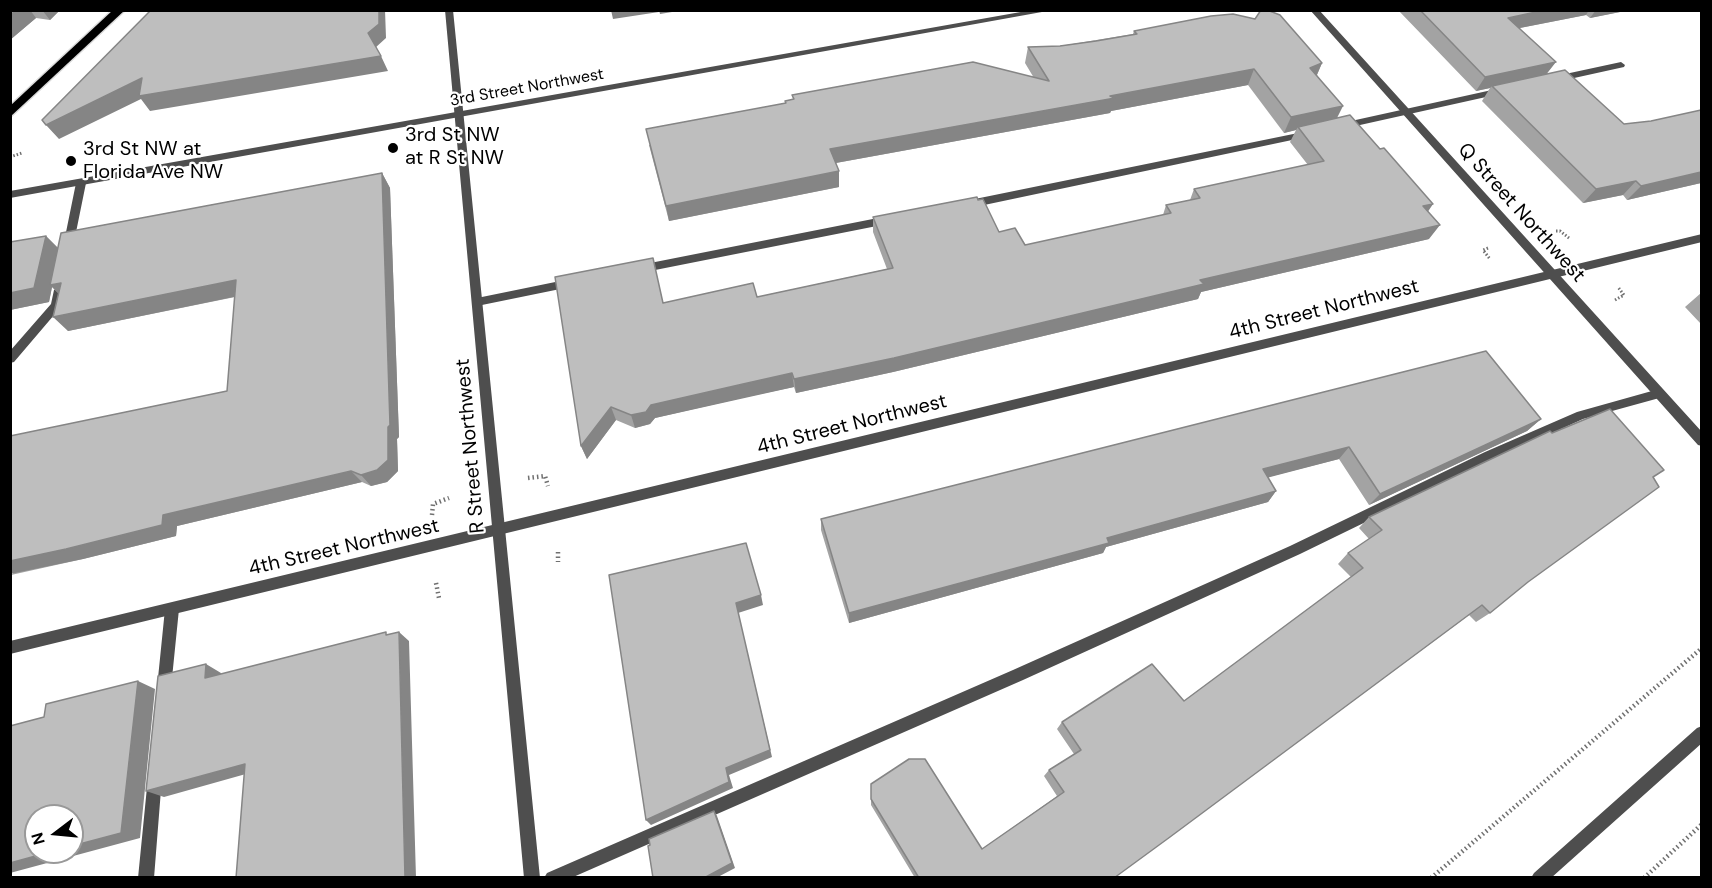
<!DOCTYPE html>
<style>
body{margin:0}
#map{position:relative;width:1712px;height:888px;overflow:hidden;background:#fff;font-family:"DM Sans",sans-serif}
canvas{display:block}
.frame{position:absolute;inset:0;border:12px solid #000;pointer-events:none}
.north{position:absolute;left:24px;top:804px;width:60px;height:60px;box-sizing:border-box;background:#fff;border:2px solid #999;border-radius:50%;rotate:254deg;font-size:16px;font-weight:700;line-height:24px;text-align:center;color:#000}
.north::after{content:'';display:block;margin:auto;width:21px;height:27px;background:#000;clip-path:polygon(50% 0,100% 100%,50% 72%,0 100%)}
</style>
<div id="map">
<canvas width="1712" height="888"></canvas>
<div class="frame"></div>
<div class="north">N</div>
</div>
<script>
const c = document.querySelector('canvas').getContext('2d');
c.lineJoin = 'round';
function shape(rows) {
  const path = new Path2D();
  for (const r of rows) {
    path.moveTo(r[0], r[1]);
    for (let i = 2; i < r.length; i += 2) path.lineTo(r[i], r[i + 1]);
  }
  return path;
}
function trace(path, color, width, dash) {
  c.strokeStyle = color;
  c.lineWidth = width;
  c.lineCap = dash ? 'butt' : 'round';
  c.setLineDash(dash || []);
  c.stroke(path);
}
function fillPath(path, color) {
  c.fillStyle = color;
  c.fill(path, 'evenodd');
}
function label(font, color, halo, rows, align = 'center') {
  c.font = font + ' "DM Sans",sans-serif';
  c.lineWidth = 4.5;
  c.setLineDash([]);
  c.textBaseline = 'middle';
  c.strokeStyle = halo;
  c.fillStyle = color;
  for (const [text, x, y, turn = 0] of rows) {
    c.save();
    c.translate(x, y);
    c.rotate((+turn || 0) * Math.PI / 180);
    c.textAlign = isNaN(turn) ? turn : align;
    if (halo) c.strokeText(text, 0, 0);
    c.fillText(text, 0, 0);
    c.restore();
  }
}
const pathFar1 = shape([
 [10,157,22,153],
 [1556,231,1560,231,1569,238],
 [1488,248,1483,250,1490,259],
 [1615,300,1624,295,1618,287]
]);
const path = shape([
 [528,478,545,476,548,486],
 [432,515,433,504,449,498],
 [558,552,558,562],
 [436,583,439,598],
 [1431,878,1702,648],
 [1644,878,1702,824]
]);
const service = shape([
 [1621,62,1625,65,1624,67,1556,82,1551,79,1556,76,1621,62],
 [1501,88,1504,89,1504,93,1342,129,1337,126,1342,123,1501,88],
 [1308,131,1313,134,1311,136,970,208,965,204,970,200,1308,131],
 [81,180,86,183,73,247,68,251,63,247,76,183,81,180],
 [888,216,892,217,892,223,640,273,635,269,640,265,888,216],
 [570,279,575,283,570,287,477,306,472,302,477,298,570,279],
 [59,286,64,290,60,308,14,362,10,363,10,351,51,304,54,290,59,286],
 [1659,389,1663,391,1665,394,1663,397,1583,419,1493,460,1300,554,1023,680,571,878,544,878,547,873,1013,670,1290,546,1485,452,1577,412,1659,389],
 [172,603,177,605,179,609,171,688,169,693,164,695,159,693,157,688,165,609,167,605,172,603],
 [155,770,160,772,162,777,154,878,138,878,148,777,150,772,155,770]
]);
const minor = shape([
 [1032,10,1053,10,10,198,10,191,1032,10],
 [1702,234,1702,242,10,654,10,641,1702,234]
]);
const tertiary = shape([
 [445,10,453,10,540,878,524,878,445,10],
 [1310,10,1319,10,1702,432,1702,446,1698,445,1310,10],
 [1702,726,1702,743,1551,878,1531,878,1534,873,1697,728,1702,726]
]);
const primary = shape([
 [113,10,125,10,10,117,10,106,113,10]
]);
const wall = shape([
 [10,10,60,10,50,20,36,18,10,40],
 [1398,10,1630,10,1590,18,1586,15,1520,28,1547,74,1624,124,1701,183,1627,200,1623,195,1583,203,1482,101,1490,88,1476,91],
 [1134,31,1322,63,1317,75,1337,118,1428,211,1429,239,1201,292,1198,299,893,372,796,393,794,387,746,397,655,418,650,424,635,428,616,420,587,459,581,446,653,258,663,303,757,297,887,269,873,232,873,217,999,232,1025,245,1163,215,1166,205,1190,200,1194,189,1308,165,1290,142,1296,130,1284,133,1248,85,1111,111,1110,113,836,163,839,171,839,187,669,221,649,145,785,103,793,99,792,95,1034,78,1025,63,1028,47,1060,46,1133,34],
 [382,173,390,188,399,437,397,439,398,471,387,482,371,486,362,482,177,526,176,536,83,559,11,575,227,391,235,297,68,331,58,293,52,287,49,302,10,310,10,242,46,236,58,248],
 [1701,293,1701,324,1685,307],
 [1541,419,1527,431,1369,505,1339,459,1268,477,1276,491,1268,502,1106,547,1103,553,849,623,821,530,821,519],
 [1552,433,1653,477,1490,613,1476,622,1469,615,1114,878,915,878,871,805,871,784,982,849,1057,796,1044,776,1049,770,1074,754,1057,729,1062,722,1184,701,1351,577,1338,564,1348,553,1369,539,1359,528,1369,517]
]);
const shadedWall = shape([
 [15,10,30,10,36,18,10,40,10,15],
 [42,10,60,10,50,20],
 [379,10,385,10,386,38,375,48,368,33],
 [611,10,659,10,659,12,613,19],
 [659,10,684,10,660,14],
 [1545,10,1589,10,1586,15,1499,32,1508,18],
 [1596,10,1630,10,1590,18],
 [381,56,388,71,150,111,141,99,59,139,46,125,142,78],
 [1556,62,1545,76,1492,86,1490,88,1476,91,1485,77],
 [1322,63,1315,79,1310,68],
 [1254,69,1248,85,1111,111,1110,113,830,164,830,149],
 [1343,106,1335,122,1298,127,1296,130,1284,133,1291,117],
 [839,171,839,187,669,221,666,206],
 [1701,172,1701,183,1627,200,1641,186],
 [382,173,390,188,399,437,397,439,398,471,387,482,371,486,361,475],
 [1636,181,1623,195,1583,203,1596,189],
 [1433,204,1423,219,1423,206],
 [1440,225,1429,239,1201,292,1198,299,893,372,796,393,794,379,1200,280],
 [46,236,60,250,61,283,65,299,52,287,49,302,10,310,10,293],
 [236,280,248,294,68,331,53,317],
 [792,373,794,387,655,418,650,424,635,428,631,415,651,405],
 [611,407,616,420,587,459,581,446],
 [1541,419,1527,431,1369,505,1380,494],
 [1349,447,1339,459,1255,481,1263,469],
 [351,471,362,482,177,526,176,536,83,559,10,574,10,561,163,515],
 [1276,491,1268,502,1106,547,1103,553,849,623,849,613,1107,538],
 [761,595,763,605,738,613,772,757,729,775,733,788,651,825,646,820,726,768,736,603],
 [399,632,409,641,416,878,405,878],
 [206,664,221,673,220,686,205,678],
 [138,681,155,689,140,838,10,873,10,863,50,852,72,852,72,846],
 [245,764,260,770,164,797,146,791],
 [714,811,717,816,735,868,716,878,704,878]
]);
const building = shape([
 [151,10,379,10,379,24,368,33,381,56,139,96,142,78,46,125,42,120,151,10],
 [1261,10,1267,10,1280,15,1322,63,1310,68,1343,106,1291,117,1254,69,1110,96,1115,98,830,149,839,171,666,206,646,129,786,103,785,101,794,99,792,95,973,62,1049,81,1028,47,1060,46,1096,41,1137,34,1134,31,1211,16,1233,14,1255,19,1261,10],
 [1420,10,1545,10,1508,18,1556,62,1485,77,1420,10],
 [1565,70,1624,124,1651,121,1701,110,1701,172,1641,186,1636,181,1596,189,1492,86,1565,70],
 [1350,115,1380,149,1384,148,1433,204,1423,206,1440,225,1200,280,1204,284,894,358,794,379,792,373,743,384,651,405,646,412,631,415,611,407,581,446,555,277,653,258,663,303,753,283,757,297,893,268,873,217,977,197,978,200,983,199,999,232,1015,228,1025,245,1171,213,1166,205,1200,198,1194,189,1324,161,1298,127,1350,115],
 [382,173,390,425,388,427,388,460,377,470,361,475,351,471,163,515,162,525,66,549,10,561,10,436,227,391,236,280,53,317,61,283,50,285,61,233,382,173],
 [46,236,34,288,10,293,10,242,46,236],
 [1486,351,1541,419,1380,494,1349,447,1263,469,1276,491,1107,538,1109,543,849,613,821,519,1486,351],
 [1610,409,1664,470,1653,477,1659,487,1528,582,1490,613,1482,605,1170,837,1114,878,919,878,871,799,871,784,909,759,925,759,982,849,1064,792,1049,770,1081,750,1062,722,1152,664,1184,701,1363,568,1348,553,1382,530,1369,517,1550,431,1552,433,1610,409],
 [746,543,761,595,736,603,770,750,726,768,729,782,646,820,609,575,746,543],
 [386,632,386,635,399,632,405,878,236,878,245,764,146,791,158,676,206,664,205,678,386,632],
 [138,681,121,833,72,846,72,816,36,816,36,852,50,852,10,863,10,726,44,717,46,704,138,681],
 [714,811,732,863,704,878,653,878,648,846,650,845,649,839,714,811]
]);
const markers = [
 [393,148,6,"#000"],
 [71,161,6,"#000"]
];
const farStreetnames = [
 ["3rd Street Northwest",527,88,-10]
];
const poiNames = [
 ["3rd St NW",405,136],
 ["at R St NW",405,159],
 ["3rd St NW at",83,150],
 ["Florida Ave NW",83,173]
];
const streetNames = [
 ["Q Street Northwest",1521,213,48],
 ["4th Street Northwest",1324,310,-14],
 ["4th Street Northwest",852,425,-14],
 ["R Street Northwest",471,446,-95],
 ["4th Street Northwest",344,548,-13]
];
trace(primary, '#dbdbdb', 3);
trace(pathFar1, '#707070', 3, [1.5, 2]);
trace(path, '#707070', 4.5, [1.5, 3]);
fillPath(service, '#4e4e4e');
fillPath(minor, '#4e4e4e');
fillPath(tertiary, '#4e4e4e');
fillPath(primary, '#000');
fillPath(wall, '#a3a3a3');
fillPath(shadedWall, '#858585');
fillPath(building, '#bebebe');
trace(building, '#858585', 1.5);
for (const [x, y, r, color] of markers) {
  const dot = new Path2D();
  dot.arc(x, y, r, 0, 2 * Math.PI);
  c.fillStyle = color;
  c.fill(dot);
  trace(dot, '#fff', 2);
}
label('16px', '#000', '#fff', farStreetnames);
label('20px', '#000', '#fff', poiNames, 'left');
label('20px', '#000', '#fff', streetNames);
</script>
